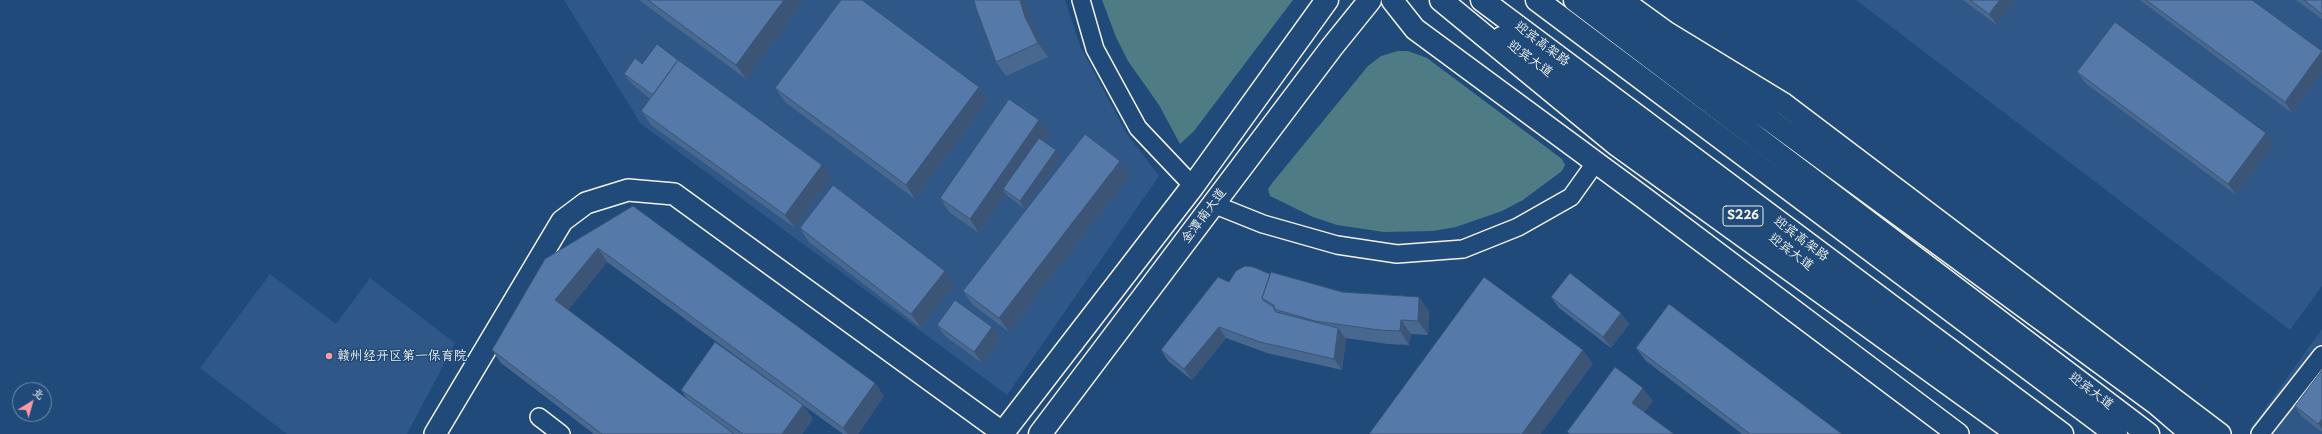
<!DOCTYPE html>
<meta charset="utf-8">
<style>
body{margin:0}
#map{position:relative;width:2322px;height:434px;overflow:hidden;background:#1f4a7a;font-family:"Playpen Sans","LXGW WenKai TC",sans-serif}
canvas{display:block}
.north{position:absolute;left:12px;top:382px;width:40px;height:40px;box-sizing:border-box;background:#1f4a7a;border:1px solid #748da6;border-radius:50%;rotate:37deg;font-size:11px;font-weight:700;line-height:16px;text-align:center;color:#f4f1e8}
.north::after{content:'';display:block;margin:auto;width:14px;height:18px;background:#ff9aa2;clip-path:polygon(50% 0,100% 100%,50% 72%,0 100%)}
</style>
<div id="map">
<canvas width="2322" height="434"></canvas>
<div class="north">北</div>
</div>
<script>
const c = document.querySelector('canvas').getContext('2d');
c.lineJoin = 'round';
function fillPath(path, color) {
  c.fillStyle = color;
  c.fill(path, 'evenodd');
}
function shape(rows) {
  const path = new Path2D();
  for (const r of rows) {
    path.moveTo(r[0], r[1]);
    for (let i = 2; i < r.length; i += 2) path.lineTo(r[i], r[i + 1]);
  }
  return path;
}
function trace(path, color, width, dash) {
  c.strokeStyle = color;
  c.lineWidth = width;
  c.lineCap = dash ? 'butt' : 'round';
  c.setLineDash(dash || []);
  c.stroke(path);
}
function label(font, color, halo, rows, align = 'center') {
  c.font = font + ' "Playpen Sans","LXGW WenKai TC",sans-serif';
  c.lineWidth = 3;
  c.setLineDash([]);
  c.textBaseline = 'middle';
  c.strokeStyle = halo;
  c.fillStyle = color;
  for (const [text, x, y, turn = 0] of rows) {
    c.save();
    c.translate(x, y);
    c.rotate((+turn || 0) * Math.PI / 180);
    c.textAlign = isNaN(turn) ? turn : align;
    if (halo) c.strokeText(text, 0, 0);
    c.fillText(text, 0, 0);
    c.restore();
  }
}
const built = shape([
 [564,0,1065,0,1080,46,1127,134,1159,176,1007,395,641,124],
 [1856,0,2322,0,2322,286,2290,330],
 [270,274,336,324,370,278,455,343,407,434,287,434,200,368],
 [2322,329,2322,434,2257,434,2250,429]
]);
const green = shape([
 [1102,0,1293,0,1194,131,1180,144,1159,105,1128,61,1116,37],
 [1398,51,1408,51,1427,58,1562,159,1565,165,1562,171,1523,200,1502,211,1456,227,1433,231,1384,232,1337,225,1313,217,1270,196,1268,189,1273,182,1368,66,1381,56]
]);
const minor = shape([
 [1081,0,1095,49,1138,128,1193,186],
 [1213,204,1263,224,1337,245,1397,254,1463,249,1518,227,1571,197,1596,162],
 [539,417,561,434],
 [2260,434,2322,355]
]);
const tertiary = shape([
 [1392,0,1415,29,1644,198,1958,434],
 [1622,0,1666,32,1784,104,2220,434],
 [435,434,562,221,586,203,628,190,674,194,1003,433]
]);
const secondary = shape([
 [1002,434,1193,186,1327,0],
 [1040,434,1332,47,1370,0]
]);
const primary = shape([
 [1575,0,2148,434],
 [1502,38,2034,434]
]);
const trunk = shape([
 [1441,0,1616,144,2018,434],
 [1482,0,2062,434],
 [1537,0,2116,434],
 [1593,0,1770,120,2157,404,2192,434]
]);
const wall = shape([
 [639,0,804,0,746,79],
 [1963,0,2015,0,1997,25],
 [2140,0,2252,0,2322,51,2322,72,2292,113,2141,1],
 [2296,0,2322,0,2322,19],
 [1035,30,1048,57,1006,76,996,62],
 [642,64,832,178,795,228,651,125,641,111,650,99,632,84,624,74],
 [2077,72,2266,133,2274,144,2236,195,2085,83],
 [979,87,988,101,915,199,785,102,775,88],
 [1049,134,1044,141,1061,158,1025,209,1009,197,1006,194,979,233,949,212,940,198],
 [1120,161,1130,175,1009,332,973,305,963,291],
 [633,206,884,396,858,434,843,434,803,405,813,419,802,434,594,434,501,363,492,350],
 [607,262,795,399,681,390,688,400,568,310],
 [800,228,954,284,921,328,809,242],
 [1270,274,1342,292,1429,311,1428,335,1411,334,1409,345,1388,344,1345,338,1346,339,1342,370,1267,353,1226,338,1192,380,1168,361,1161,350,1229,282],
 [1551,297,1629,324,1611,348,1559,308],
 [937,325,992,327,1000,338,982,363,945,336],
 [1636,348,1842,434,1742,434,1646,361],
 [2322,370,2322,432,2302,417,2295,406]
]);
const shadedWall = shape([
 [784,0,804,0,746,79,736,65],
 [1020,0,1025,0,1035,30,1048,57,1038,43,1025,17],
 [2000,0,2015,0,1997,25,1989,14],
 [2322,51,2322,72,2292,113,2285,102],
 [979,87,988,101,915,199,906,185],
 [1039,120,1049,134,1008,192,1003,189,1006,194,979,233,970,219],
 [2266,133,2274,144,2236,195,2228,184],
 [1056,150,1061,158,1025,209,1020,201],
 [1120,161,1130,175,1009,332,999,318],
 [822,165,832,178,795,228,785,215],
 [598,248,607,262,565,314,555,300],
 [945,271,954,284,921,328,911,314],
 [1419,297,1429,311,1428,335,1418,321],
 [1621,313,1629,324,1611,348,1603,337],
 [1401,320,1411,334,1409,345,1400,331],
 [992,327,1000,338,982,363,974,352],
 [1219,327,1226,338,1192,380,1184,369],
 [1338,328,1346,339,1342,370,1334,359],
 [1583,350,1593,364,1541,434,1522,434],
 [875,383,884,396,858,434,848,434,843,428],
 [1643,388,1653,401,1641,417,1632,403],
 [803,405,813,419,802,434,782,434],
 [2322,419,2322,429,2318,424]
]);
const building = shape([
 [648,0,784,0,736,65,648,0],
 [841,0,862,0,979,87,906,185,775,88,841,0],
 [974,0,1020,0,1025,17,1038,43,996,62,976,8,974,0],
 [1970,0,2000,0,1989,14,1970,0],
 [2146,0,2252,0,2322,51,2285,102,2146,0],
 [2304,0,2322,0,2322,14,2304,0],
 [2115,22,2266,133,2228,184,2077,72,2115,22],
 [657,44,679,61,678,60,653,95,624,74,635,58,642,64,657,44],
 [678,60,822,165,785,215,641,111,678,60],
 [1009,99,1039,120,970,219,940,198,1009,99],
 [1085,134,1120,161,999,318,963,291,1085,134],
 [1039,138,1056,150,1020,201,1003,189,1039,138],
 [833,185,945,271,911,314,800,228,833,185],
 [633,206,875,383,843,428,598,248,555,300,734,434,602,434,492,350,545,259,633,206],
 [1245,266,1253,267,1270,274,1262,298,1264,301,1274,307,1274,309,1276,312,1338,328,1334,359,1260,342,1219,327,1184,369,1161,350,1218,277,1229,282,1236,271,1245,266],
 [1271,272,1342,292,1419,297,1418,321,1401,320,1400,331,1379,330,1315,321,1274,309,1275,306,1262,298,1271,272],
 [1570,273,1621,313,1603,337,1551,297,1570,273],
 [1484,277,1583,350,1522,434,1369,434,1484,277],
 [955,300,992,327,974,352,937,325,955,300],
 [1669,304,1842,434,1750,434,1636,348,1669,304],
 [715,342,803,405,782,434,743,434,681,390,715,342],
 [1615,367,1643,388,1632,403,1674,434,1570,434,1567,432,1615,367],
 [2322,370,2322,419,2318,424,2295,406,2322,370]
]);
const markers = [
 [329,356,4,"#ff9aa2"]
];
const shields = [
 [1743,216,40]
];
const shieldNames = [
 ["S226",1743,216]
];
const streetNames = [
 ["迎宾高架路",1542,44,37],
 ["迎宾大道",1530,59,36],
 ["金潭南大道",1204,216,-53],
 ["迎宾高架路",1801,239,37],
 ["迎宾大道",1791,252,37],
 ["迎宾大道",2091,391,37]
];
const poiNames = [
 ["赣州经开区第一保育院",337,356]
];
fillPath(built, '#2f5888');
fillPath(green, '#4f7b84');
trace(minor, '#f4f1e8', 20);
trace(tertiary, '#f4f1e8', 24);
trace(secondary, '#f4f1e8', 25);
trace(primary, '#f4f1e8', 25);
trace(trunk, '#f4f1e8', 25);
trace(minor, '#1f4a7a', 17);
trace(tertiary, '#1f4a7a', 21);
trace(secondary, '#1f4a7a', 22);
trace(primary, '#1f4a7a', 22);
trace(trunk, '#1f4a7a', 22);
fillPath(wall, '#496890');
fillPath(shadedWall, '#3c5576');
fillPath(building, '#5579a8');
trace(building, '#3c5576', 1);
for (const [x, y, r, color] of markers) {
  const dot = new Path2D();
  dot.arc(x, y, r, 0, 2 * Math.PI);
  c.fillStyle = color;
  c.fill(dot);
  trace(dot, '#1f4a7a', 1.5);
}
for (const [x, y, w] of shields) {
  const box = new Path2D();
  box.roundRect(x - w / 2, y - 10, w, 20, 3);
  c.fillStyle = '#1f4a7a';
  c.fill(box);
  trace(box, '#f4f1e8', 1);
}
label('bold 12px', '#f4f1e8', null, shieldNames);
label('13px', '#f4f1e8', '#1f4a7a', streetNames);
label('13px', '#f4f1e8', '#1f4a7a', poiNames, 'left');
</script>
